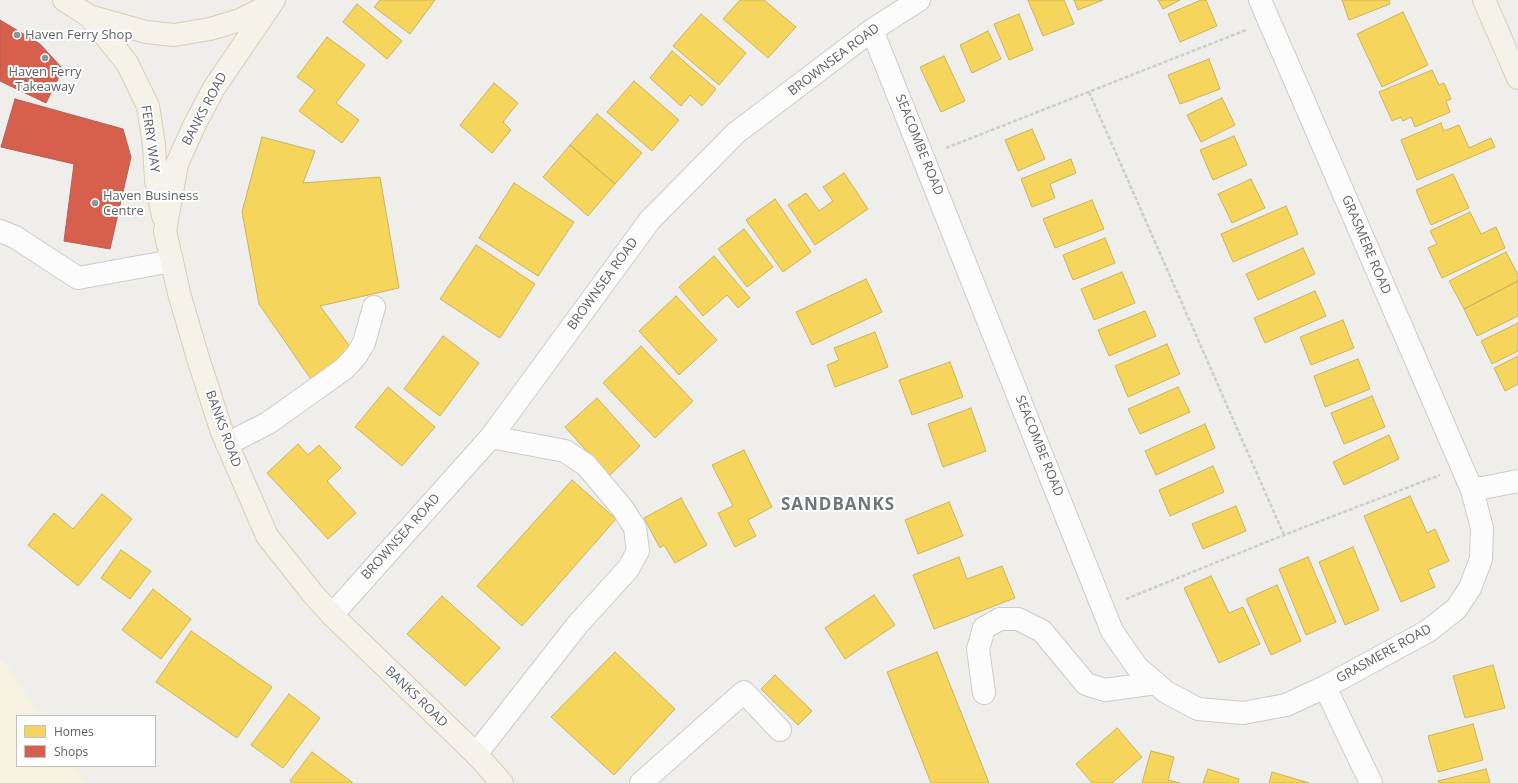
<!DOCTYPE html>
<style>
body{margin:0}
#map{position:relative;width:1518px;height:783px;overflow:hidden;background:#efeeea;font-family:"Open Sans",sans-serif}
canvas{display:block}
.legend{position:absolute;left:16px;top:715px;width:140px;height:52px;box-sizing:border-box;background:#fff;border:1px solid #bfc1c3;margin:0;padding:5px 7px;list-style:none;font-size:12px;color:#5f6368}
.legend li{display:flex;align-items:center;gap:8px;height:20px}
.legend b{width:20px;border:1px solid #bfc1c3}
</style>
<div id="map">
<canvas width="1518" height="783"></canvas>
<ul class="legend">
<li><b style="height:11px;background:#f6d55c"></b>Homes</li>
<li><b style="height:11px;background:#d6604d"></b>Shops</li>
</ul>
</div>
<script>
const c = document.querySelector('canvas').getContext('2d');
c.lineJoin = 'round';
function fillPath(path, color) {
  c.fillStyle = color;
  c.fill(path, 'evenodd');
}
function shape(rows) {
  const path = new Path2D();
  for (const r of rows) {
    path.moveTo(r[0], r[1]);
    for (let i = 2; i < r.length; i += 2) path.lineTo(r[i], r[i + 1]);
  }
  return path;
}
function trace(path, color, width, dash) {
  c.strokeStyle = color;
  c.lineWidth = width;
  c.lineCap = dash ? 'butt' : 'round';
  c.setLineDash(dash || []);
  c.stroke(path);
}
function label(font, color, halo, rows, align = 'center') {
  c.font = font + ' "Open Sans",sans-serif';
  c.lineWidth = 4;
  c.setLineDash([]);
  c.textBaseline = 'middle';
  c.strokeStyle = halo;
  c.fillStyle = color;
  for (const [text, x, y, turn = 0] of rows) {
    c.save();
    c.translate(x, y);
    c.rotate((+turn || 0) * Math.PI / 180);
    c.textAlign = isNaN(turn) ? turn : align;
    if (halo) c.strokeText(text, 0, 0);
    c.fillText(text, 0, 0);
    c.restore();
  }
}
const sand = shape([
 [0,658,8,667,41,716,17,716,17,766,74,766,85,783,0,783]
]);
const homes = shape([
 [380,0,435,0,410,34,374,7,380,0],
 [740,0,764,0,796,27,768,58,723,19,740,0],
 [1028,0,1064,0,1074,24,1043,36,1028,0],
 [1074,0,1103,0,1078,10,1074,0],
 [1158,0,1180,0,1163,9,1158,0],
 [1201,0,1206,0,1217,26,1180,42,1168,14,1201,0],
 [1342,0,1389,0,1390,4,1349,20,1342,0],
 [357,4,402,41,387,59,343,22,357,4],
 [1403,12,1428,65,1382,87,1357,34,1403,12],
 [701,14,746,53,719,85,673,46,701,14],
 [1019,14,1033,50,1009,60,994,24,1019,14],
 [988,31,1001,59,972,73,960,45,988,31],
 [327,37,365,65,336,103,359,120,342,143,299,111,315,90,297,77,327,37],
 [672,51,716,89,702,106,690,95,681,106,650,78,672,51],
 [944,56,965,101,941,112,920,67,944,56],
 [1209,59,1220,89,1180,104,1168,75,1209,59],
 [1432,70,1439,85,1444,83,1451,99,1446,101,1450,112,1415,127,1411,117,1403,121,1401,117,1392,121,1379,92,1432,70],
 [634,81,679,120,652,151,607,112,634,81],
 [494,83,518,103,503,122,511,130,492,153,460,125,494,83],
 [1222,98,1235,125,1201,142,1187,115,1222,98],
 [597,114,642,153,615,184,570,145,597,114],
 [1441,123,1444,131,1459,125,1469,148,1491,138,1495,147,1417,180,1401,140,1441,123],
 [1032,129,1045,159,1018,171,1005,140,1032,129],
 [1234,136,1247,165,1213,180,1200,150,1234,136],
 [262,137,315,151,303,183,380,177,399,288,320,306,351,348,313,382,259,304,242,212,262,137],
 [570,145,615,184,588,216,543,177,570,145],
 [1071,159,1076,173,1050,184,1055,198,1032,207,1021,179,1071,159],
 [844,173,868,209,815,245,788,205,806,193,819,211,833,201,823,187,844,173],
 [1453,174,1469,208,1431,225,1416,190,1453,174],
 [1251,179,1265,208,1232,223,1218,194,1251,179],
 [514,183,574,222,538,276,479,238,514,183],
 [775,199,811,252,783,272,746,220,775,199],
 [1092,200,1104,229,1055,248,1043,219,1092,200],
 [1286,206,1298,234,1233,262,1221,234,1286,206],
 [1470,212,1481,234,1496,227,1505,248,1442,278,1428,248,1437,244,1430,231,1470,212],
 [744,229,773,267,747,287,718,249,744,229],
 [1105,238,1115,263,1073,280,1063,255,1105,238],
 [476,245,535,284,500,338,440,299,476,245],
 [1303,248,1315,274,1258,300,1246,274,1303,248],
 [1506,252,1518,275,1518,281,1464,309,1449,281,1506,252],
 [714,256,750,298,738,308,727,295,703,316,679,287,714,256],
 [1122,272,1135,303,1094,320,1081,289,1122,272],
 [866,279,882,312,812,345,796,312,866,279],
 [1518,281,1518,316,1477,336,1464,309,1518,281],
 [1315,291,1326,316,1265,343,1254,318,1315,291],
 [676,296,717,340,679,375,639,331,676,296],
 [1145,311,1156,336,1109,356,1098,330,1145,311],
 [1343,320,1354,348,1311,365,1300,337,1343,320],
 [1518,323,1518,351,1492,364,1481,341,1518,323],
 [875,332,888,367,835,387,827,365,839,360,834,348,875,332],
 [443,336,479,363,440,416,404,389,443,336],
 [1167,344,1180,374,1128,397,1115,366,1167,344],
 [641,346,693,401,655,438,603,383,641,346],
 [1518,356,1518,384,1505,391,1494,368,1518,356],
 [1358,359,1370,389,1325,407,1314,376,1358,359],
 [950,362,963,397,912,415,899,380,950,362],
 [388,387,435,427,402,466,355,427,388,387],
 [1178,387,1190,412,1140,434,1128,409,1178,387],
 [1372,396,1385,427,1344,444,1331,413,1372,396],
 [597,398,640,446,609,476,565,427,597,398],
 [971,408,986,451,943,467,928,424,971,408],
 [1205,424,1215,448,1156,475,1145,451,1205,424],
 [1389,435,1399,459,1344,485,1333,462,1389,435],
 [298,444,308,455,319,445,341,468,327,481,356,513,328,539,267,473,298,444],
 [744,450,772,507,748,520,756,536,735,547,718,513,733,506,712,465,744,450],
 [1213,466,1224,492,1170,516,1159,490,1213,466],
 [572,480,616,519,522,626,477,586,572,480],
 [102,494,132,519,78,586,28,545,54,513,73,529,102,494],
 [1410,496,1427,533,1435,529,1449,561,1428,570,1435,587,1401,602,1364,516,1410,496],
 [681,498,707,545,675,563,664,545,660,548,644,518,681,498],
 [949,502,963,536,918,554,905,520,949,502],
 [1236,506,1246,531,1203,549,1192,524,1236,506],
 [1353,547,1379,610,1345,625,1319,562,1353,547],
 [121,550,151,571,130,599,101,578,121,550],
 [959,557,967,579,1002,566,1015,598,934,629,913,575,959,557],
 [1308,557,1336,622,1306,635,1279,569,1308,557],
 [1211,576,1229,613,1243,607,1260,644,1219,663,1184,588,1211,576],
 [1277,585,1301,641,1271,655,1246,599,1277,585],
 [153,589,191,619,161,659,122,630,153,589],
 [874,595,895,625,845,659,825,628,874,595],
 [442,596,500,648,465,686,407,634,442,596],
 [191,631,272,687,237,738,156,682,191,631],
 [615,652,675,709,614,775,551,717,615,652],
 [937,652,989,783,931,783,887,672,937,652],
 [1493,665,1505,708,1465,718,1453,676,1493,665],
 [775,675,812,711,798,725,761,689,775,675],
 [289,694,320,718,283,768,251,745,289,694],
 [1473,724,1483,760,1438,772,1428,736,1473,724],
 [1117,728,1142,757,1112,783,1092,783,1076,764,1117,728],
 [1151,751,1174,757,1168,780,1180,783,1142,783,1151,751],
 [312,752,353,783,292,783,290,781,312,752],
 [1208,769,1239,779,1238,783,1203,783,1208,769],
 [1486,769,1490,783,1439,783,1438,781,1486,769],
 [1272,772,1309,783,1269,783,1272,772]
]);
const shops = shape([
 [0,20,40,44,63,69,46,103,0,81,0,20],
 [15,99,123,129,131,157,110,249,64,241,74,164,1,147,15,99]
]);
const path = shape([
 [1089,92,1284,535],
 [946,148,1246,30],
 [1126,599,1284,535,1440,475]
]);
const minor = shape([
 [872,30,1112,631,1137,667,1166,692,1198,709,1243,713,1286,705,1325,687,1428,631,1456,609,1470,588,1481,559,1482,528,1472,490,1260,0],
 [0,231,15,237,78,278,172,261],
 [227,444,268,423,344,369,356,356,364,343,374,307],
 [1472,490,1518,481],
 [332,615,491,437,650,220,736,133,872,30,919,0],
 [1325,687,1371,783],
 [984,693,978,649,984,628,1000,619,1018,619,1042,631,1086,684,1105,690,1156,683],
 [476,754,578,624,628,569,638,551,635,528,623,509,586,465,565,451,491,437],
 [641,783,744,692,780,730]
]);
const major = shape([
 [64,0,89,16,127,63,148,106,154,145,156,180,163,216],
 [274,0,214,88,194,126,177,164,165,231,179,293,197,355,222,432,267,536,313,594,332,615,476,754,502,783],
 [1484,0,1518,78],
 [89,16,146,32,174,35,210,29,240,20,268,6]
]);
const markers = [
 [17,35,4,"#919496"],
 [45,58,4,"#919496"],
 [95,203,4,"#919496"]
];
const poiNames = [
 ["Haven Ferry Shop",25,35],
 ["Haven Ferry",45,72,"center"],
 ["Takeaway",45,87,"center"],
 ["Haven Business",103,196],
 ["Centre",103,211]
];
const streetNames = [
 ["BROWNSEA ROAD",834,60,-37],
 ["BANKS ROAD",205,109,-62],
 ["FERRY WAY",150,139,82],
 ["SEACOMBE ROAD",919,145,68],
 ["GRASMERE ROAD",1366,245,67],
 ["BROWNSEA ROAD",603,284,-54],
 ["BANKS ROAD",223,429,70],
 ["SEACOMBE ROAD",1039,446,68],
 ["BROWNSEA ROAD",401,537,-48],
 ["GRASMERE ROAD",1384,654,-29],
 ["BANKS ROAD",416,697,44]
];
const districtNames = [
 ["SANDBANKS",838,505]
];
fillPath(sand, '#f6f1e1');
fillPath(homes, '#f6d55c');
trace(homes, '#c9b360', 1);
fillPath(shops, '#d6604d');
trace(shops, '#b26155', 1);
trace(minor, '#cbcccc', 24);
trace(major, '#d7ceb8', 24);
trace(path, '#cacfcc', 2.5, [4, 2]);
trace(minor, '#fdfcfc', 22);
trace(major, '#f4f2e9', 22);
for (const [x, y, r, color] of markers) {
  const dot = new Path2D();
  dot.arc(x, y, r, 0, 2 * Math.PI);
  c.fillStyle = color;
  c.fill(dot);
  trace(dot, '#fff', 1.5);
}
label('13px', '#5f6368', '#fff', poiNames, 'left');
label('13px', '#5f6368', '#fff', streetNames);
c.letterSpacing = '1px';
label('bold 17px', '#70757a', '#fff', districtNames);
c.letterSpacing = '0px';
</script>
